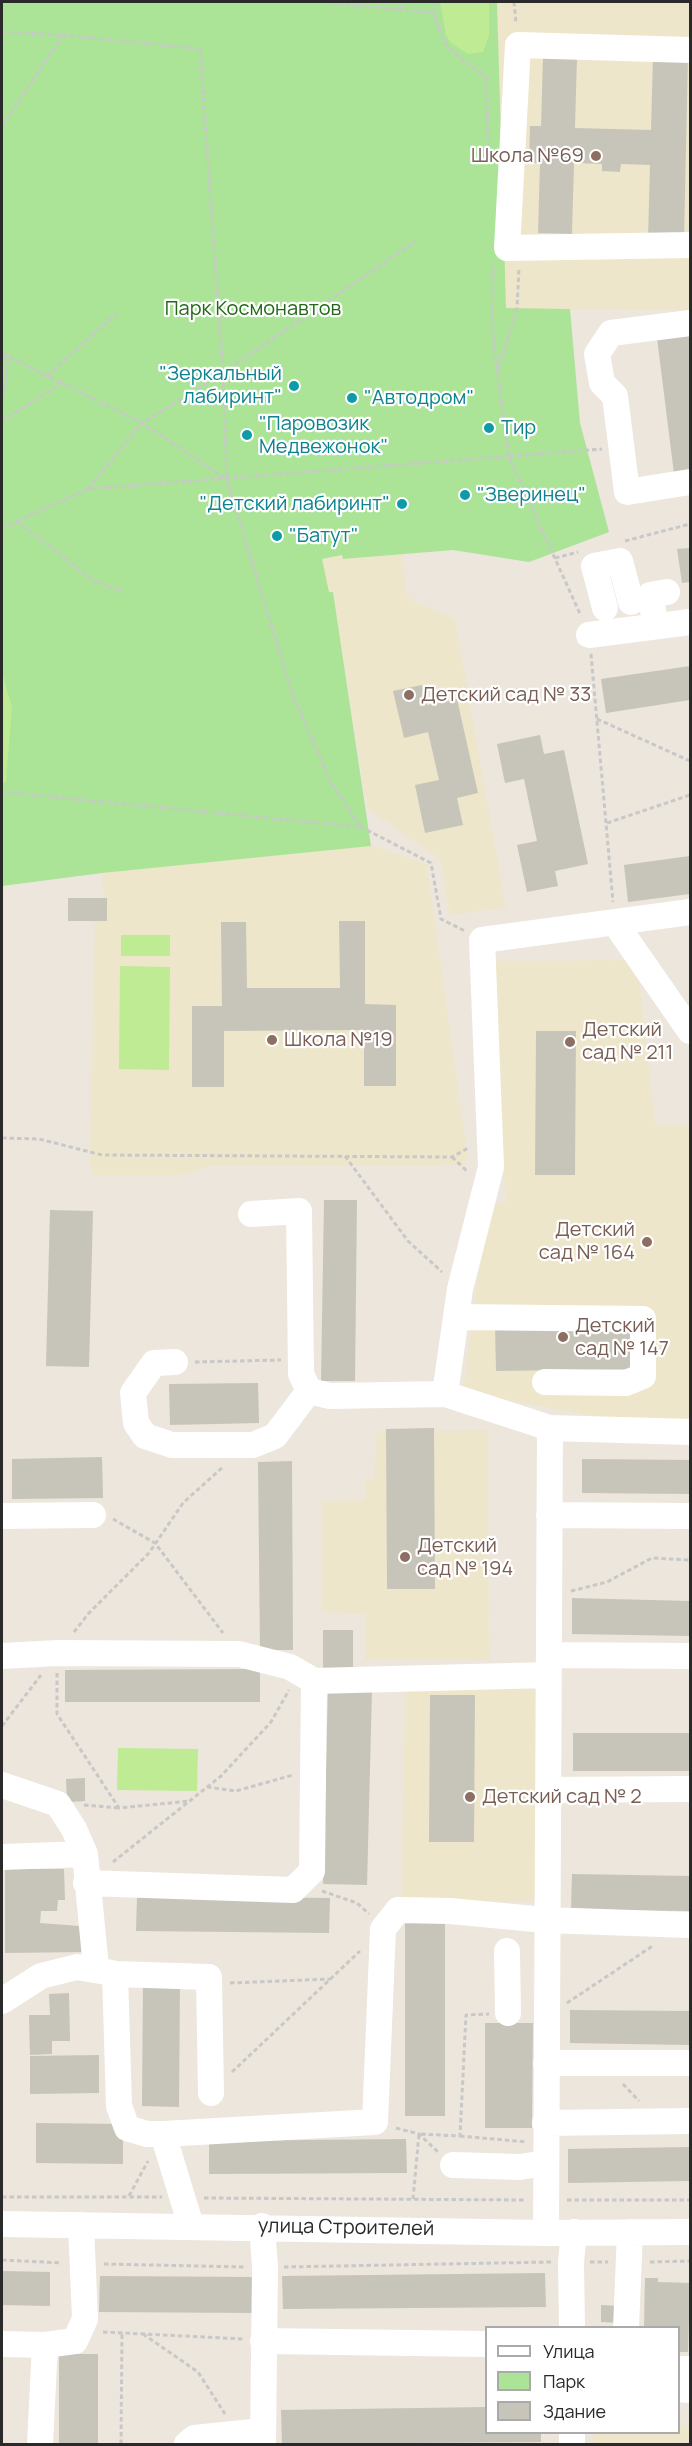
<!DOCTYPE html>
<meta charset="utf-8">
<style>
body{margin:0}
#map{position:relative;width:692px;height:2446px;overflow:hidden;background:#ece6dc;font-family:Manrope,sans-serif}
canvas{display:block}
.frame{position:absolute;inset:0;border:3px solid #2a2a2a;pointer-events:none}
.legend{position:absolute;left:485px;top:2326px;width:195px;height:108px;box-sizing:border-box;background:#fff;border:2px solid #aaa;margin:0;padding:8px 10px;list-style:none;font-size:18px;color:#2a2a2a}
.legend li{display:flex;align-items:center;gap:12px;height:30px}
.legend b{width:30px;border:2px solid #aaa}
</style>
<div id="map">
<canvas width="692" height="2446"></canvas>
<div class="frame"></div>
<ul class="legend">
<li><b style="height:8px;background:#fff"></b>Улица</li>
<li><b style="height:16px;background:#abe497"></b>Парк</li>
<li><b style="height:16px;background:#c7c4ba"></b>Здание</li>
</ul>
</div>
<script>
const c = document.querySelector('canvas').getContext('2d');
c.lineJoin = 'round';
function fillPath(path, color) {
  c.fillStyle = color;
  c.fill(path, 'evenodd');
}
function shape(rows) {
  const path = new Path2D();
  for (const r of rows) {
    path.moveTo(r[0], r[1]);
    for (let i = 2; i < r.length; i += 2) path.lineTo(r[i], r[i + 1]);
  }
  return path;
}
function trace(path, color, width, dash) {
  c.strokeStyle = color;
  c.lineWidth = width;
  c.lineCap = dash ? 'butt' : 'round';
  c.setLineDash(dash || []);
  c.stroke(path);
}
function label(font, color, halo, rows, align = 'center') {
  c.font = font + ' Manrope,sans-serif';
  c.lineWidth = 4.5;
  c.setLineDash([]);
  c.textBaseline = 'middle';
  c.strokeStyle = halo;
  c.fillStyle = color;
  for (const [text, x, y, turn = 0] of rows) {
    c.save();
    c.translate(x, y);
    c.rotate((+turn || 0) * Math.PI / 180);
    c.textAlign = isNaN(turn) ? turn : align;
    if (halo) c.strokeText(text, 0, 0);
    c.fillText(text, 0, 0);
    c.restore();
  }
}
const education = shape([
 [690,2,690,310,506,309,497,3],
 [402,554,407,595,411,600,455,619,506,908,450,915,440,859,367,808,333,592,329,592,322,559,342,555,343,559],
 [371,846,427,864,468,1160,462,1165,213,1166,181,1175,93,1175,90,1167,95,921,107,921,107,898,104,898,102,873],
 [637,960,655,1124,690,1125,690,1419,606,1418,463,1392,487,1208,493,1203,506,1203,488,961],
 [488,1430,489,1660,365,1660,366,1614,321,1612,322,1501,365,1500,366,1480,374,1479,377,1432],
 [519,1682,539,1694,537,1902,401,1900,405,1687],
 [679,2425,690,2425,690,2444,593,2444,593,2433,678,2432]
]);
const green = shape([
 [2,2,497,2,506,308,570,309,580,423,609,532,529,562,453,550,343,559,342,555,322,559,329,592,333,592,371,846,102,873,2,886]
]);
const pitch = shape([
 [440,2,489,2,489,36,483,52,468,54,451,43,446,35],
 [2,672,12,707,6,782,2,783],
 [121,935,170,935,170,956,121,956],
 [120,966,170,967,169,1070,119,1069],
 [118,1748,198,1749,197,1791,117,1790]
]);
const building = shape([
 [543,56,577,57,575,128,651,130,653,56,688,56,684,240,648,239,650,165,621,164,620,172,602,171,602,164,574,163,572,234,538,233,540,163,529,163,530,126,541,126],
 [690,334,690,472,674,474,657,338],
 [690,548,690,582,682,583,677,549],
 [690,666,690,700,606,713,601,679],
 [422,685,427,705,457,699,478,793,457,798,463,825,425,833,415,785,439,780,428,732,404,738,393,691],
 [540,735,544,754,564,750,588,864,555,871,558,886,527,892,517,845,537,841,524,779,505,783,497,744],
 [690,856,690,894,628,902,624,865],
 [68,898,107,898,107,921,68,921],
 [339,921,365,921,365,1004,396,1005,396,1086,364,1086,364,1030,224,1031,224,1087,192,1087,192,1006,222,1006,221,922,246,922,247,988,340,988],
 [536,1031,576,1031,575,1175,535,1175],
 [324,1200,357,1200,355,1381,321,1381],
 [50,1210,93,1211,89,1367,46,1366],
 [634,1325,634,1369,496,1371,495,1327],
 [258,1383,259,1423,170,1425,169,1384],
 [434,1428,435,1589,387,1589,386,1429],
 [102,1457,103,1498,12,1499,12,1459],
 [582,1459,690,1460,690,1494,582,1493],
 [292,1461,293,1650,260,1650,258,1462],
 [572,1598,690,1601,690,1636,572,1634],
 [323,1630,353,1630,353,1669,323,1669],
 [260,1669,260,1702,65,1702,65,1670],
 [328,1688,372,1689,367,1885,323,1884],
 [430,1695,475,1695,474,1842,429,1842],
 [573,1733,690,1733,690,1771,573,1771],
 [85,1778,85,1801,67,1802,66,1779],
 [5,1869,64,1869,65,1900,58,1900,57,1911,41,1911,40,1923,79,1926,84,1952,5,1953],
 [572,1874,690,1876,690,1911,571,1910],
 [137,1896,330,1898,329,1933,136,1931],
 [445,1917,445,2116,405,2116,405,1918],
 [143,1980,180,1980,179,2107,142,2106],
 [69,1993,70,2041,52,2041,52,2054,30,2055,29,2015,50,2015,49,1994],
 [570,2010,690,2011,690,2045,570,2043],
 [485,2023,533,2023,532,2128,485,2128],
 [99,2055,99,2093,30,2094,30,2056],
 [36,2123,123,2124,123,2164,36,2163],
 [406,2139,407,2173,209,2174,209,2141],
 [690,2147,690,2181,568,2183,568,2149],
 [2,2271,50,2272,50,2306,2,2305],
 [545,2273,546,2307,283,2309,282,2276],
 [100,2276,254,2277,254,2313,99,2312],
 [645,2278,658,2278,658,2282,690,2283,688,2352,678,2352,678,2328,644,2328],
 [601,2305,621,2306,620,2323,601,2322],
 [59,2354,98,2354,98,2444,59,2444],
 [486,2407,486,2432,541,2432,541,2442,282,2444,281,2410]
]);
const path = shape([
 [323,2,434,13,444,42,459,57,486,77,489,159],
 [514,2,516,23],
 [399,9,405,2],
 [434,13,435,2],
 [2,32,63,35,200,49,223,373,227,480,292,693,331,783,361,827],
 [2,126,63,35],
 [493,265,492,330,509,457,581,616],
 [3,354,62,383],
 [498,369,517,309,519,268],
 [47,376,117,313],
 [2,403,8,364,4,355],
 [2,421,62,383,142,423,226,479],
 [88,489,142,423,223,373,416,241],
 [17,521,94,581,124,592],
 [2,528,88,489,602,449],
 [625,541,690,524],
 [555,558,578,552],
 [591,654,613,902],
 [597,719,690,761],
 [2,792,361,827,431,863,441,919,465,931],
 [607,823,690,795],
 [2,1138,39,1139,102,1155,452,1157,470,1147],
 [345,1156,408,1241,442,1272],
 [452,1157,468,1172],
 [195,1362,281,1360],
 [113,1519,155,1543,223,1633],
 [571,1591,607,1582,652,1558,690,1560],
 [74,1632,89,1613,149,1553,183,1503,224,1466],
 [57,1673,57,1714,119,1808,189,1801],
 [2,1726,41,1675],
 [207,1787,236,1791,293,1775],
 [84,1805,119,1808],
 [113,1862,221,1776,271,1722,289,1690],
 [322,1891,357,1903,369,1914],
 [230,1983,331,1979],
 [567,2003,654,1945],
 [232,2072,360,1951],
 [623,2084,639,2101],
 [396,2128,419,2134,438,2152],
 [460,2136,527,2142],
 [129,2196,148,2161],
 [2,2197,162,2197],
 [204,2198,525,2200],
 [413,2199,419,2134,460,2136,466,2015,489,2014],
 [567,2200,690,2200],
 [2,2260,62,2263],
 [590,2262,608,2262],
 [650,2262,690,2261],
 [104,2264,245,2267],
 [284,2267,551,2262],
 [103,2332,243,2339],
 [143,2334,198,2372,225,2414],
 [121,2444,122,2333]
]);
const minor = shape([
 [690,50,518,45,507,248,690,245],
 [690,323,611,333,597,354,602,383,615,396,627,492,690,482],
 [605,608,594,566,620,561,631,602],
 [656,626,650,595,667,592],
 [589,635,690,622],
 [615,923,690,1031],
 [251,1214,299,1211,301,1374,309,1391,330,1396,445,1394,550,1428],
 [457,1317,643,1319,643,1376,626,1383,545,1382],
 [175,1362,154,1363,133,1393,136,1423,145,1436,172,1445,253,1445,275,1436,309,1391],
 [445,1394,460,1289,491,1167,482,940,690,912],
 [549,1515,690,1516],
 [2,1516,93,1515],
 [549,1655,690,1656],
 [2,1656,58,1653,239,1654,290,1667,314,1681,312,1871,293,1890,86,1883],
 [314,1681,548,1675],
 [2,1785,58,1804,74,1829,85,1854,96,1968],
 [548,1790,690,1789],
 [2,1857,85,1854],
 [507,1951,508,2013],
 [2,2001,41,1976,77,1967,112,1973],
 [546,2063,690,2063],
 [211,2093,209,1977,115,1974,119,2106,127,2128,147,2134,163,2134,375,2122,383,1929,398,1910,450,1911,545,1920,690,1925],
 [545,2123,690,2121],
 [163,2134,191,2226],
 [453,2165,520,2167,545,2163],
 [2,2224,546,2233,690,2232],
 [262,2226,265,2267,263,2444],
 [546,2233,550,1428,690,1432],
 [572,2328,571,2262,574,2232],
 [626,2328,630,2232],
 [263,2341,486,2344],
 [2,2344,45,2345],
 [678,2369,690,2369],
 [678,2389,690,2390],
 [40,2444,45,2345,75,2341,85,2319,81,2225],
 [187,2444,194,2438,262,2431],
 [572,2444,572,2432]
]);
const markers = [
 [596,156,6,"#8d6e63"],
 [294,386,6,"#0f9aa8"],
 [352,398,6,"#0f9aa8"],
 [489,428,6,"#0f9aa8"],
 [247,435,6,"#0f9aa8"],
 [465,495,6,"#0f9aa8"],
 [402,504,6,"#0f9aa8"],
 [277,536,6,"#0f9aa8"],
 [409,695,6,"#8d6e63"],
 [272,1040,6,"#8d6e63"],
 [570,1042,6,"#8d6e63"],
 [647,1242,6,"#8d6e63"],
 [563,1337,6,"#8d6e63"],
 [405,1557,6,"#8d6e63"],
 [470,1797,6,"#8d6e63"]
];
const educationNames = [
 ["Школа №69",584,156,"right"],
 ["Детский сад № 33",421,695],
 ["Детский",582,1030],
 ["сад № 211",582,1053],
 ["Школа №19",284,1040],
 ["Детский",635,1230,"right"],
 ["сад № 164",635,1253,"right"],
 ["Детский",575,1326],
 ["сад № 147",575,1349],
 ["Детский",417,1546],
 ["сад № 194",417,1569],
 ["Детский сад № 2",482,1797]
];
const parkNames = [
 ["Парк Космонавтов",253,309]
];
const cultureNames = [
 ["\"Зеркальный",282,374,"right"],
 ["лабиринт\"",282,397,"right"],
 ["\"Автодром\"",364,398],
 ["\"Паровозик",259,424],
 ["Медвежонок\"",259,447],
 ["Тир",501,428],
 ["\"Зверинец\"",477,495],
 ["\"Детский лабиринт\"",390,504,"right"],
 ["\"Батут\"",289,536]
];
const streetNames = [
 ["улица Строителей",346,2228,1]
];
fillPath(education, '#eee6cb');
fillPath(green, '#abe497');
fillPath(pitch, '#beeb93');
fillPath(building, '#c7c4ba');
trace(path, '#c8c8c8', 3, [4.5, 3]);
trace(minor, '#fff', 26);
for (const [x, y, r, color] of markers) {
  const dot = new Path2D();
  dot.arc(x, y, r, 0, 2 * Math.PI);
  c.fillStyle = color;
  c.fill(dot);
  trace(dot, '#fff', 2);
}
label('20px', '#785e54', '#fff', educationNames, 'left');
label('20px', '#236819', '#fff', parkNames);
label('20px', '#0d838f', '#fff', cultureNames, 'left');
label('20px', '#2a2a2a', '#fff', streetNames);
</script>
